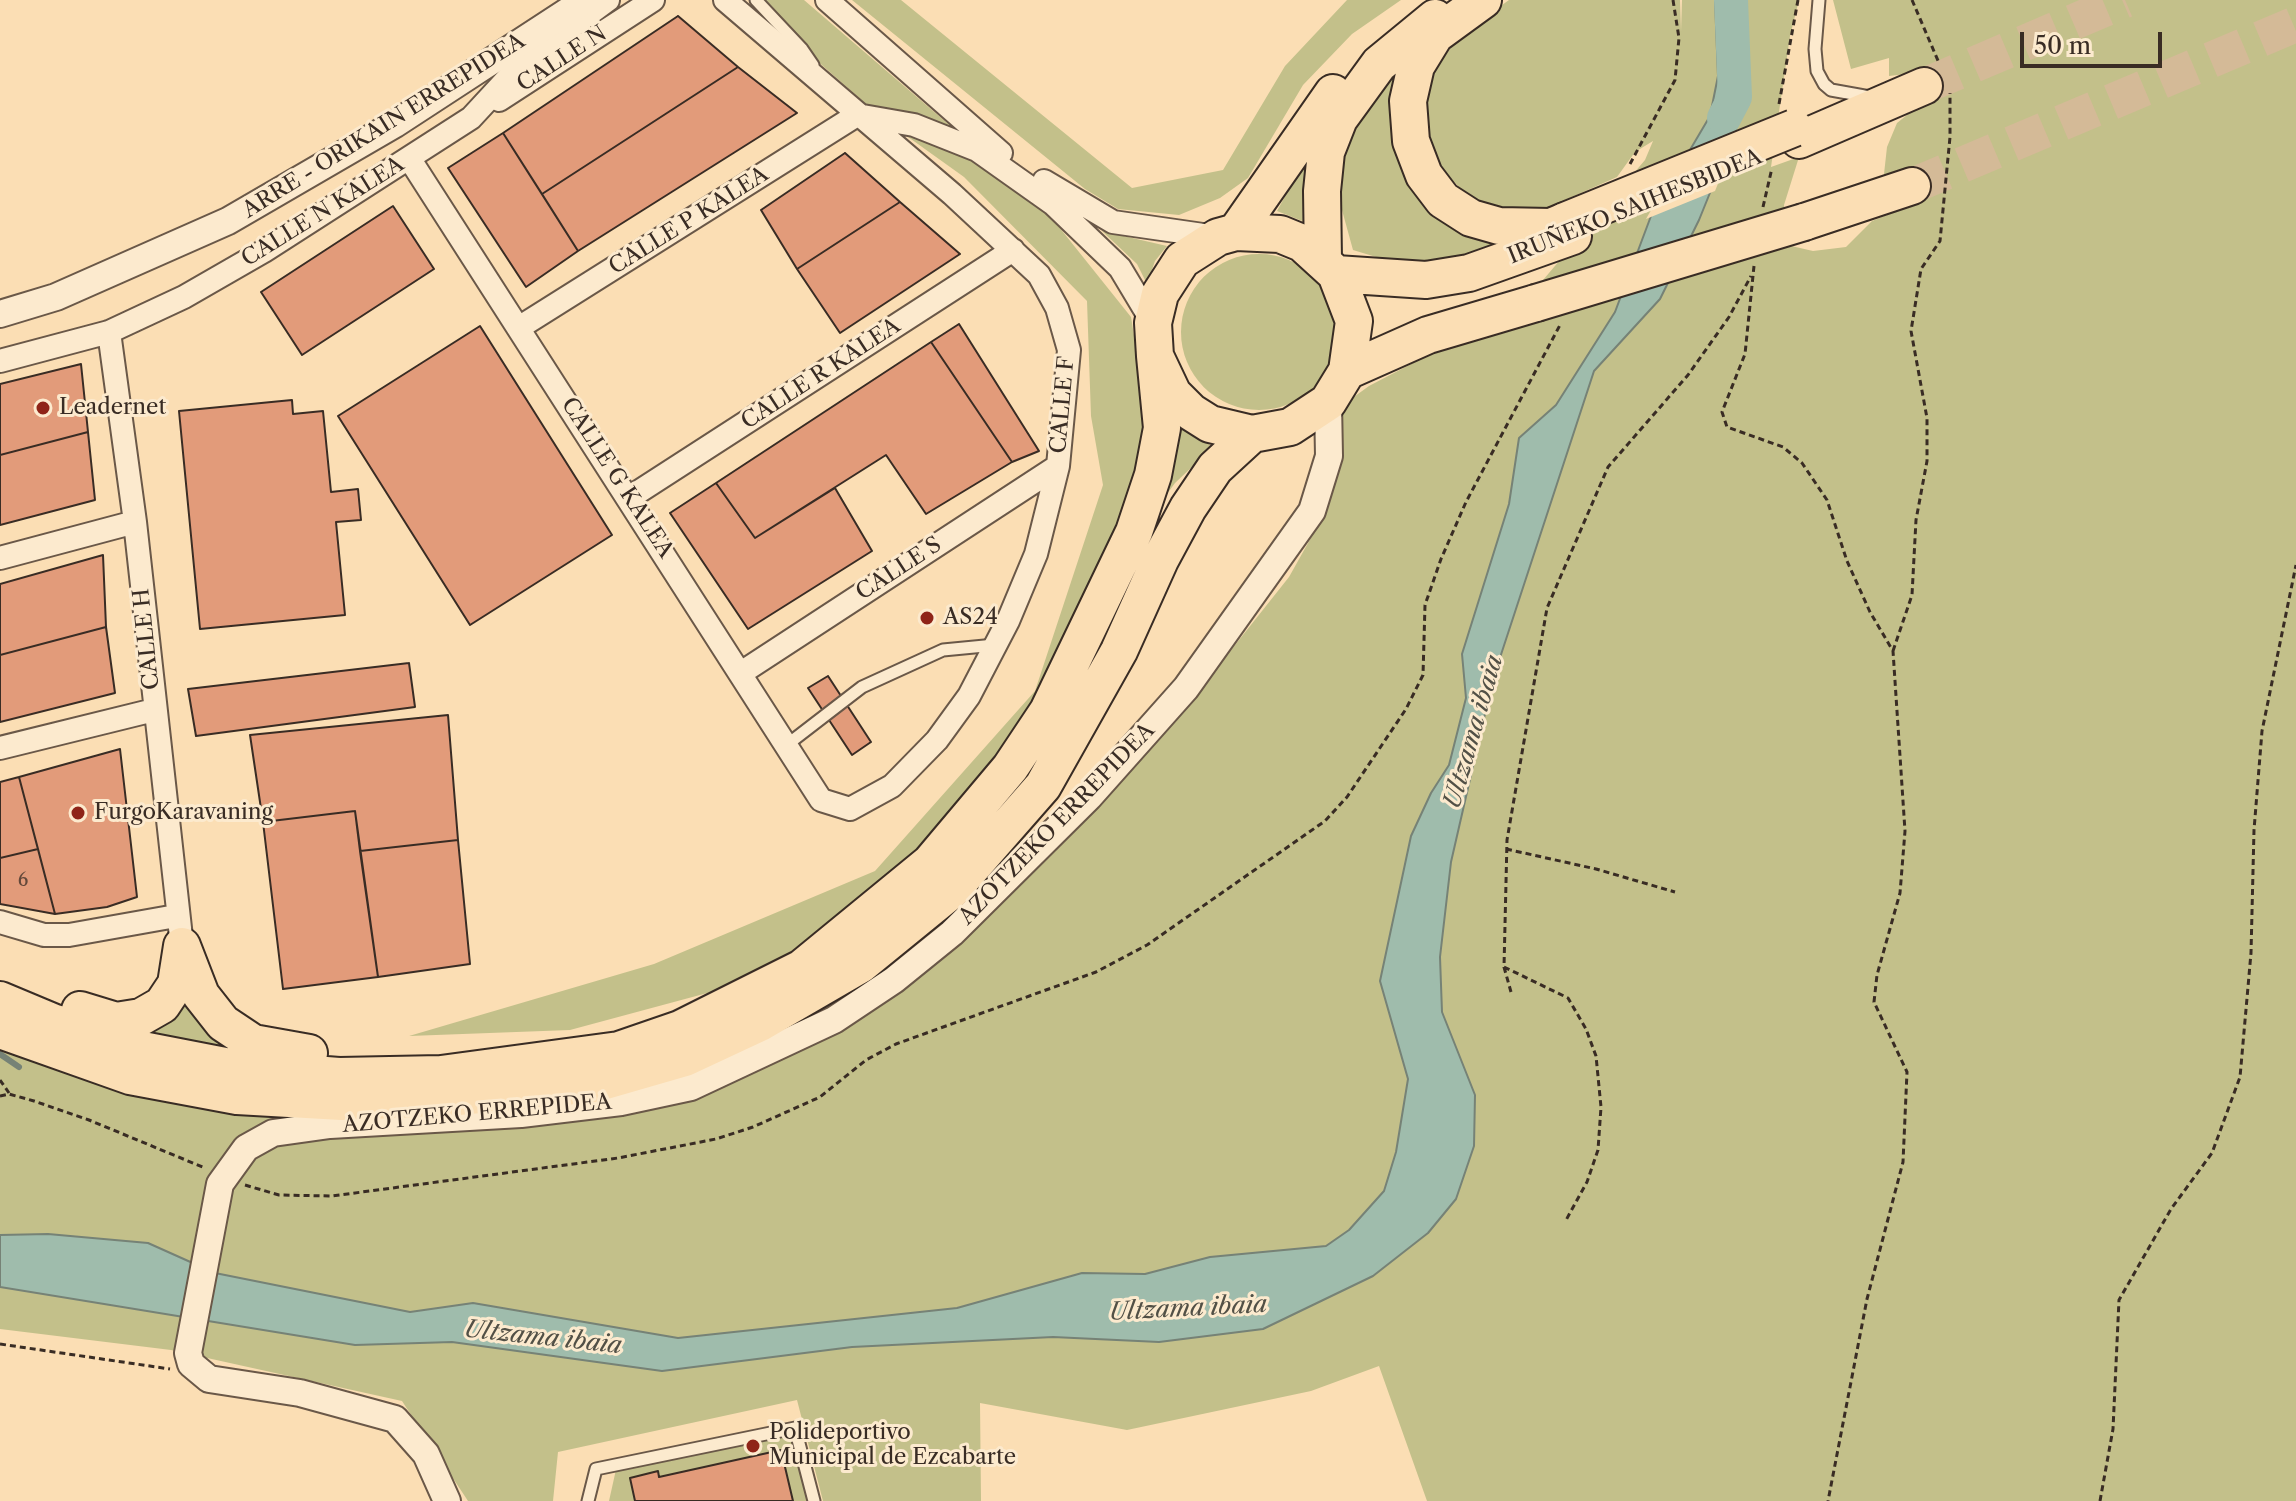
<!DOCTYPE html>
<meta charset="utf-8">
<style>
body{margin:0}
#map{position:relative;width:2296px;height:1501px;overflow:hidden;background:#fbdeb4;font-family:"Libre Caslon Text",serif}
canvas{display:block}
.scale{position:absolute;left:2020px;top:32px;width:142px;height:36px;box-sizing:border-box;border:4px solid #392c24;border-top:0;padding-left:10px;font-size:24px;line-height:28px;white-space:nowrap;color:#392c24;-webkit-text-stroke:6px #fceace;paint-order:stroke}
</style>
<div id="map">
<canvas width="2296" height="1501"></canvas>
<div class="scale">50 m</div>
</div>
<script>
const c = document.querySelector('canvas').getContext('2d');
c.lineJoin = 'round';
function fillPath(path, color) {
  c.fillStyle = color;
  c.fill(path, 'evenodd');
}
function shape(rows) {
  const path = new Path2D();
  for (const r of rows) {
    if (r.length === 3) {
      path.moveTo(r[0] + r[2], r[1]);
      path.arc(r[0], r[1], r[2], 0, 2 * Math.PI);
      continue;
    }
    path.moveTo(r[0], r[1]);
    for (let i = 2; i < r.length; i += 2) path.lineTo(r[i], r[i + 1]);
  }
  return path;
}
function trace(path, color, width, dash) {
  c.strokeStyle = color;
  c.lineWidth = width;
  c.lineCap = dash ? 'butt' : 'round';
  c.setLineDash(dash || []);
  c.stroke(path);
}
function label(font, color, halo, rows, align = 'center') {
  c.font = font + ' "Libre Caslon Text",serif';
  c.lineWidth = 6;
  c.setLineDash([]);
  c.textBaseline = 'middle';
  c.strokeStyle = halo;
  c.fillStyle = color;
  for (const [text, x, y, turn = 0] of rows) {
    c.save();
    c.translate(x, y);
    c.rotate((+turn || 0) * Math.PI / 180);
    c.textAlign = isNaN(turn) ? turn : align;
    if (halo) c.strokeText(text, 0, 0);
    c.fillText(text, 0, 0);
    c.restore();
  }
}
const green = shape([
 [757,0,804,0,982,153,1055,222,1131,317,1140,372,1144,474,1040,700,946,837,845,918,737,985,570,1030,409,1036,654,964,875,871,1035,691,1103,485,1091,416,1087,301,964,177,883,119,772,21],
 [852,0,901,0,1132,188,1223,170,1285,66,1347,0,1401,0,1352,34,1303,85,1248,178,1220,198,1179,215,1118,209,1085,189],
 [1509,0,1680,0,1681,32,1682,0,1799,0,1790,36,1771,167,1799,157,1784,205,1787,245,1813,251,1846,247,1872,221,1902,209,1911,186,1903,173,1884,174,1887,147,1897,123,1917,107,1914,73,1889,76,1889,58,1851,69,1833,0,2296,0,2296,1501,1427,1501,1379,1366,1311,1391,1127,1430,980,1403,981,1501,823,1501,797,1400,558,1452,553,1501,468,1501,402,1401,171,1350,0,1329,0,1033,691,1087,894,980,1208,679,1289,577,1326,511,1340,407,1369,386,1459,339,1498,333,1645,160,1653,141,1635,152,1617,177,1540,211,1491,208,1459,187,1436,162,1427,126,1426,84,1458,37],
 [1407,58,1398,145,1524,238,1464,257,1430,263,1386,260,1353,250,1334,181,1357,115],
 [1311,149,1310,224,1277,211],
 [1102,231,1167,246,1155,261,1147,284,1137,264],
 [1259,332,78],
 [1178,425,1213,447,1175,483,1159,505],
 [186,986,267,1059,114,1030],
 [795,1428,818,1501,609,1501,617,1465]
]);
const water = shape([
 [1715,0,1731,0,1734,83,1743,111,1699,220,1660,299,1594,371,1493,679,1451,862,1440,957,1442,1012,1475,1095,1474,1146,1456,1199,1428,1233,1373,1276,1263,1329,1159,1342,1053,1337,852,1347,662,1371,452,1342,355,1345,0,1287,0,1235,48,1234,148,1243,215,1273,410,1312,473,1303,678,1338,957,1308,1082,1273,1145,1274,1210,1257,1326,1246,1349,1230,1384,1191,1396,1152,1408,1079,1380,981,1411,836,1431,793,1449,765,1466,698,1462,654,1509,504,1519,438,1556,405,1615,312,1651,216,1710,116,1718,76,1715,0]
]);
const pier = shape([
 [1738,135,1715,191,1646,219,1679,161]
]);
const stream = shape([
 [0,1054,19,1067]
]);
const river = shape([
 [1724,118,1735,97,1731,0]
]);
const building = shape([
 [678,16,738,67,542,194,503,133,678,16],
 [738,67,797,113,578,251,542,194,738,67],
 [503,133,578,251,526,287,448,168,503,133],
 [845,153,900,202,797,269,761,210,845,153],
 [900,202,960,254,840,333,797,269,900,202],
 [393,206,434,269,302,355,261,292,393,206],
 [959,324,1039,451,1012,462,931,342,959,324],
 [480,326,612,535,470,625,338,416,480,326],
 [931,342,1012,462,926,514,886,455,755,538,716,483,931,342],
 [81,364,88,432,0,455,0,384,81,364],
 [292,400,293,414,323,411,331,492,358,489,361,520,336,522,345,615,200,629,179,411,292,400],
 [88,432,95,500,0,525,0,455,88,432],
 [716,483,755,538,835,488,872,551,748,629,670,513,716,483],
 [103,555,106,627,0,655,0,584,103,555],
 [106,627,115,693,0,722,0,655,106,627],
 [409,663,415,707,196,736,188,689,409,663],
 [828,676,871,742,852,755,808,688,828,676],
 [448,715,458,840,360,851,355,811,263,822,250,735,448,715],
 [120,749,137,897,107,907,55,914,19,777,120,749],
 [19,777,38,849,0,858,0,782,19,777],
 [355,811,378,977,283,989,263,822,355,811],
 [458,840,470,964,378,977,360,851,458,840],
 [38,849,55,914,0,904,0,858,38,849],
 [781,1450,793,1501,635,1501,630,1478,658,1471,659,1477,781,1450]
]);
const trunkTunnel = shape([
 [1924,86,2125,0],
 [1912,186,2296,24]
]);
const path = shape([
 [1912,0,1939,63],
 [1779,104,1798,0],
 [1630,164,1675,80,1679,38,1673,0],
 [1763,207,1772,168],
 [1754,266,1745,354,1722,412,1727,427,1783,447,1802,463,1827,500,1847,561,1870,612,1893,651,1905,831,1900,893,1877,975,1874,1002,1907,1072,1903,1162,1867,1299,1828,1501],
 [1893,651,1912,595,1916,520,1927,461,1927,418,1911,331,1921,269,1940,241,1950,137,1950,93],
 [1506,849,1596,869,1675,892],
 [1504,967,1568,998,1586,1029,1596,1056,1601,1107,1598,1150,1587,1182,1565,1222],
 [1511,992,1504,967,1507,840,1547,608,1608,467,1688,375,1729,317,1751,276],
 [0,1080,9,1093],
 [0,1096,9,1094,34,1101,89,1120,205,1168],
 [245,1185,279,1195,332,1196,618,1158,716,1139,753,1127,820,1097,866,1060,896,1044,1096,972,1147,945,1325,821,1347,797,1406,709,1423,675,1425,605,1441,559,1466,502,1560,325],
 [0,1344,170,1369],
 [2100,1501,2113,1429,2119,1300,2171,1209,2212,1153,2240,1077,2251,953,2254,830,2262,731,2296,565]
]);
const service = shape([
 [756,0,802,49,813,65],
 [1819,0,1815,49,1817,71,1824,84,1831,90,1870,97],
 [788,744,862,687,943,650,995,645],
 [588,1501,596,1469,795,1428,814,1501]
]);
const minor = shape([
 [827,0,1001,153],
 [499,100,653,0],
 [409,158,821,800,850,809,892,786,937,740,969,696,1008,621,1036,554,1058,466,1069,350,1057,308,1039,275,952,194,725,0],
 [1044,181,1113,222,1217,237],
 [1046,197,1120,268,1153,323],
 [520,327,857,115,914,125,977,150,1056,206],
 [109,332,135,522,182,946],
 [0,361,109,332,184,297,264,251,471,118,520,65,608,0],
 [629,498,1013,250],
 [0,558,135,522],
 [741,673,1058,466],
 [0,748,154,710],
 [0,922,44,935,69,935,176,916]
]);
const tertiary = shape([
 [0,314,56,297,228,221,395,124,585,0],
 [447,1501,426,1454,395,1419,300,1393,209,1379,191,1364,188,1353,220,1184,246,1148,273,1133,330,1125,521,1114,621,1102,691,1087,834,1020,894,980,952,933,1089,797,1186,688,1312,511,1329,456,1328,402]
]);
const trunk = shape([
 [1483,0,1435,35,1416,66,1408,101,1411,141,1424,175,1443,200,1471,218,1499,226,1551,227,1565,221],
 [1799,140,1924,86],
 [1804,222,1912,186],
 [1236,232,1333,93],
 [1323,259,1322,191,1326,152,1339,119,1379,64,1435,18],
 [1336,274,1426,280,1469,273,1573,236],
 [1347,371,1428,335,1536,303],
 [182,946,201,995,223,1023,253,1043,309,1053],
 [0,1000,55,1023,137,1049,235,1068,339,1076,441,1074,619,1050,680,1029,802,968,930,863,1010,768,1048,711,1134,532,1153,475,1162,428,1155,356,1153,323,1160,294,1182,260,1218,237,1236,232,1280,234,1302,243,1336,274,1354,321,1347,371,1328,402,1290,427,1252,434,1210,424,1191,412,1173,394,1155,356],
 [80,1010,116,1021,141,1017,162,1005,176,984,182,946],
 [0,1030,130,1076,237,1096,342,1102,448,1098,595,1084,685,1058,760,1023,860,965,952,890,1043,786,1119,651,1160,560,1188,508,1215,468,1252,434]
]);
const trunkBridge = shape([
 [1565,221,1794,128],
 [1536,303,1804,222]
]);
const markers = [
 [43,408,8,"#8f2418"],
 [927,618,8,"#8f2418"],
 [78,813,8,"#8f2418"],
 [753,1446,8,"#8f2418"]
];
const numberNames = [
 ["6",23,881]
];
const streetNames = [
 ["CALLE N",562,59,-33],
 ["ARRE - ORIKAIN ERREPIDEA",384,126,-32],
 ["IRUÑEKO SAIHESBIDEA",1635,207,-22],
 ["CALLE N KALEA",323,212,-32],
 ["CALLE P KALEA",689,221,-32],
 ["CALLE R KALEA",821,374,-33],
 ["CALLE F",1063,405,-85],
 ["CALLE G KALEA",617,478,57],
 ["CALLE S",899,569,-33],
 ["CALLE H",147,639,-96],
 ["AZOTZEKO ERREPIDEA",1057,824,-46],
 ["AZOTZEKO ERREPIDEA",477,1114,-5]
];
const poiNames = [
 ["Leadernet",59,408],
 ["AS24",943,618],
 ["FurgoKaravaning",94,813],
 ["Polideportivo",769,1433],
 ["Municipal de Ezcabarte",769,1458]
];
const waterNames = [
 ["Ultzama ibaia",1474,732,-74],
 ["Ultzama ibaia",1188,1309,-3],
 ["Ultzama ibaia",543,1338,6]
];
fillPath(green, '#c3c08a');
fillPath(water, '#9fbcac');
trace(water, '#768276', 2);
fillPath(pier, '#fbdeb4');
trace(stream, '#768276', 6);
trace(river, '#9fbcac', 34);
fillPath(building, '#e29b7a');
trace(building, '#392c24', 2);
trace(trunkTunnel, '#d4ba97', 36, [36, 18]);
trace(service, '#6a5848', 15);
trace(minor, '#6a5848', 26);
trace(tertiary, '#6a5848', 30);
trace(trunk, '#392c24', 40);
trace(path, '#392c24', 3, [6, 4]);
trace(service, '#fceace', 11);
trace(minor, '#fceace', 22);
trace(tertiary, '#fceace', 26);
trace(trunk, '#fbdeb4', 36);
trace(trunkBridge, '#392c24', 40, []);
trace(trunkBridge, '#fbdeb4', 36);
for (const [x, y, r, color] of markers) {
  const dot = new Path2D();
  dot.arc(x, y, r, 0, 2 * Math.PI);
  c.fillStyle = color;
  c.fill(dot);
  trace(dot, '#fceace', 3);
}
label('18px', '#63483a', null, numberNames);
label('22px', '#392c24', '#fceace', streetNames);
label('22px', '#392c24', '#fceace', poiNames, 'left');
label('italic 24px', '#525046', '#fceace', waterNames);
</script>
